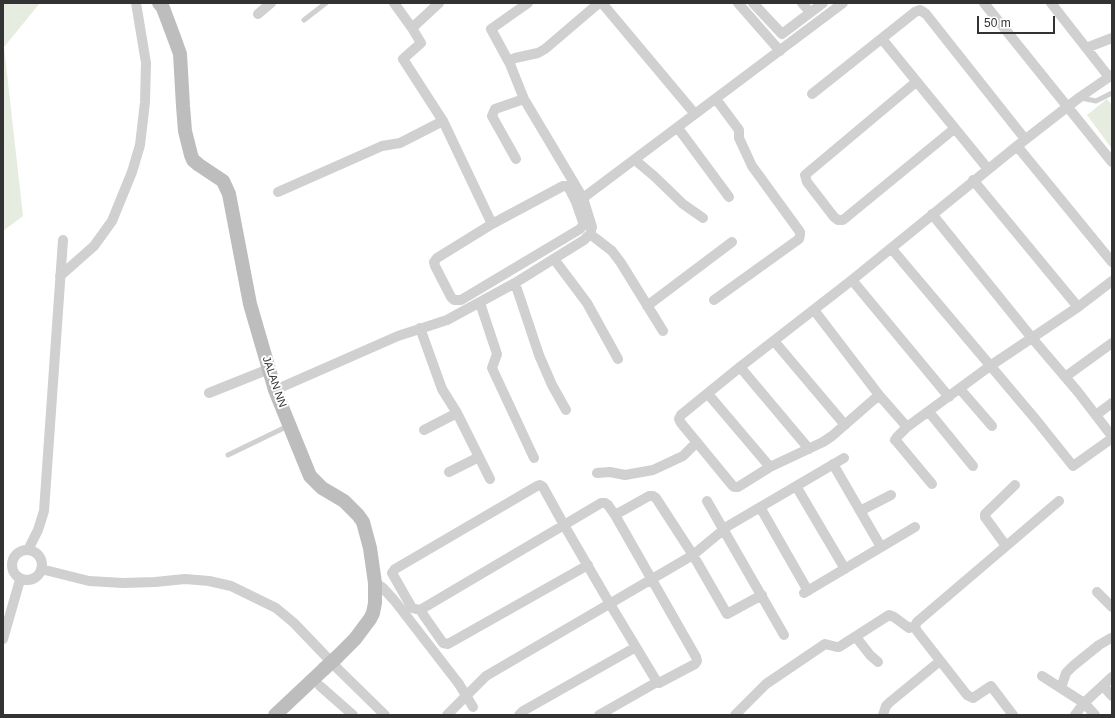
<!DOCTYPE html>
<style>
body{margin:0}
#map{position:relative;width:1115px;height:718px;overflow:hidden;background:#fff;font-family:Helvetica,sans-serif}
canvas{display:block}
.frame{position:absolute;inset:0;border:4px solid #333;pointer-events:none}
.scale{position:absolute;left:977px;top:16px;width:78px;height:18px;box-sizing:border-box;border:2px solid #333;border-top:0;padding-left:5px;font-size:12px;line-height:14px;white-space:nowrap;color:#333;-webkit-text-stroke:3px #fff;paint-order:stroke}
</style>
<div id="map">
<canvas width="1115" height="718"></canvas>
<div class="frame"></div>
<div class="scale">50 m</div>
</div>
<script>
const c = document.querySelector('canvas').getContext('2d');
c.lineJoin = 'round';
function fillPath(path, color) {
  c.fillStyle = color;
  c.fill(path, 'evenodd');
}
function shape(rows) {
  const path = new Path2D();
  for (const r of rows) {
    if (r.length === 3) {
      path.moveTo(r[0] + r[2], r[1]);
      path.arc(r[0], r[1], r[2], 0, 2 * Math.PI);
      continue;
    }
    path.moveTo(r[0], r[1]);
    for (let i = 2; i < r.length; i += 2) path.lineTo(r[i], r[i + 1]);
  }
  return path;
}
function trace(path, color, width, dash) {
  c.strokeStyle = color;
  c.lineWidth = width;
  c.lineCap = dash ? 'butt' : 'round';
  c.setLineDash(dash || []);
  c.stroke(path);
}
function label(font, color, halo, rows, align = 'center') {
  c.font = font + ' Helvetica,sans-serif';
  c.lineWidth = 4;
  c.setLineDash([]);
  c.textBaseline = 'middle';
  c.strokeStyle = halo;
  c.fillStyle = color;
  for (const [text, x, y, turn = 0] of rows) {
    c.save();
    c.translate(x, y);
    c.rotate((+turn || 0) * Math.PI / 180);
    c.textAlign = isNaN(turn) ? turn : align;
    if (halo) c.strokeText(text, 0, 0);
    c.fillText(text, 0, 0);
    c.restore();
  }
}
const green = shape([
 [3,3,40,3,4,47,23,216,3,231],
 [1107,99,1112,105,1112,149,1087,115]
]);
const lane = shape([
 [304,20,326,3],
 [1081,98,1096,101,1112,93],
 [228,455,288,426]
]);
const street = shape([
 [394,3,412,28,421,43,403,59,443,121,492,224],
 [602,3,695,114],
 [738,3,780,51],
 [753,3,782,34,823,3],
 [802,3,810,12],
 [984,3,1112,162],
 [1051,3,1109,77],
 [258,14,271,3],
 [412,28,439,3],
 [882,39,988,169],
 [1086,48,1112,38],
 [510,64,491,29,528,3],
 [916,82,805,175,807,182,834,217,838,220,843,220,954,129],
 [812,94,915,12,920,10,926,14,1025,139],
 [678,128,729,197],
 [1017,146,1112,262],
 [516,159,492,116,495,109,524,99],
 [635,160,654,176,683,204,703,218],
 [973,180,1078,307,1112,281],
 [563,186,566,186,569,188,576,202,583,222,583,225,580,229,461,300,454,300,451,297,435,266,434,262,437,258,492,224,563,186],
 [278,192,382,146,400,143,443,121],
 [580,193,524,99,510,64,511,60,515,58,538,53,545,49,599,3],
 [590,234,612,251,621,263,663,331],
 [891,248,1037,421,1073,466,1111,439,1111,435,1078,392,1032,338,932,214],
 [554,259,587,303,618,359],
 [60,276,94,246,112,221,132,172,140,145,145,102,146,63,136,3],
 [852,280,949,397],
 [515,283,539,355,552,385,566,410],
 [714,300,799,239,800,235,800,232,752,166,739,138,739,130,716,99],
 [480,303,497,354,492,368,534,458],
 [647,306,732,242],
 [814,310,879,395,907,427],
 [420,328,442,389,457,413,490,479],
 [774,341,845,425],
 [740,367,809,449],
 [1065,377,1112,343],
 [960,389,992,426],
 [275,390,398,336,447,320,515,283,584,240,590,234,592,227,583,198,843,3],
 [209,393,269,369],
 [708,394,770,467],
 [879,395,832,436,823,442,770,467,738,487,734,487,732,485,681,423,679,419,681,415,740,367,852,280,1017,146,1080,97,1112,75],
 [929,412,973,466],
 [1096,415,1112,403],
 [424,430,457,413],
 [833,464,881,547],
 [449,472,479,457],
 [597,473,610,472,625,475,653,470,683,456,697,442],
 [932,484,897,442,895,440,897,437,907,427,990,366,1078,307],
 [537,486,395,569,392,573,412,608,420,610,564,525,601,503,605,503,608,505,615,515,696,657,697,661,695,664,659,683,657,682,610,604,564,525,543,487,540,485,537,486],
 [796,486,845,569],
 [707,501,784,635],
 [760,507,808,591],
 [860,511,891,495],
 [615,515,649,496,653,496,656,498,693,555,727,614,762,595],
 [1006,546,985,517,985,514,1015,485],
 [28,550,38,530,44,511,63,240],
 [27,565,15],
 [41,569,89,581,123,583,155,582,185,579,209,581,231,586,276,608,294,623,339,670,385,715],
 [375,583,382,587,394,600,459,684],
 [1097,592,1112,607],
 [804,593,915,527],
 [420,610,443,643,448,644,588,565],
 [856,637,870,655,878,662],
 [3,639,20,580],
 [1042,676,1084,703,1095,715],
 [320,686,353,715],
 [1103,686,1112,696],
 [1061,688,1066,673,1073,666,1099,645,1111,638],
 [447,715,486,676,693,555,728,526,844,458],
 [519,715,523,711,636,647],
 [599,715,657,682],
 [735,715,766,684,825,644,837,647,839,647,889,615,894,617,909,628,915,626],
 [883,715,886,706,890,702,940,661],
 [1013,715,991,686,973,698,967,695,917,631,915,626,917,622,1059,501],
 [1075,715,1084,703,1112,677]
]);
const secondary = shape([
 [159,3,163,8,175,40,180,54,183,106,185,131,191,155,193,160,199,165,223,181,229,194,250,304,275,390,310,476,322,488,344,501,358,515,363,522,370,548,375,583,375,603,373,613,370,619,355,639,337,657],
 [275,715,324,669]
]);
const streetBridge = shape([
 [459,684,473,707]
]);
const secondaryBridge = shape([
 [324,669,337,657]
]);
const streetNames = [
 ["JALAN NN",274,382,71]
];
fillPath(green, '#e6ecdf');
trace(lane, '#d0d0d0', 5);
trace(street, '#d0d0d0', 10);
trace(secondary, '#bdbdbd', 14);
trace(streetBridge, '#d0d0d0', 10);
trace(secondaryBridge, '#bdbdbd', 14);
label('11px', '#333', '#fff', streetNames);
</script>
